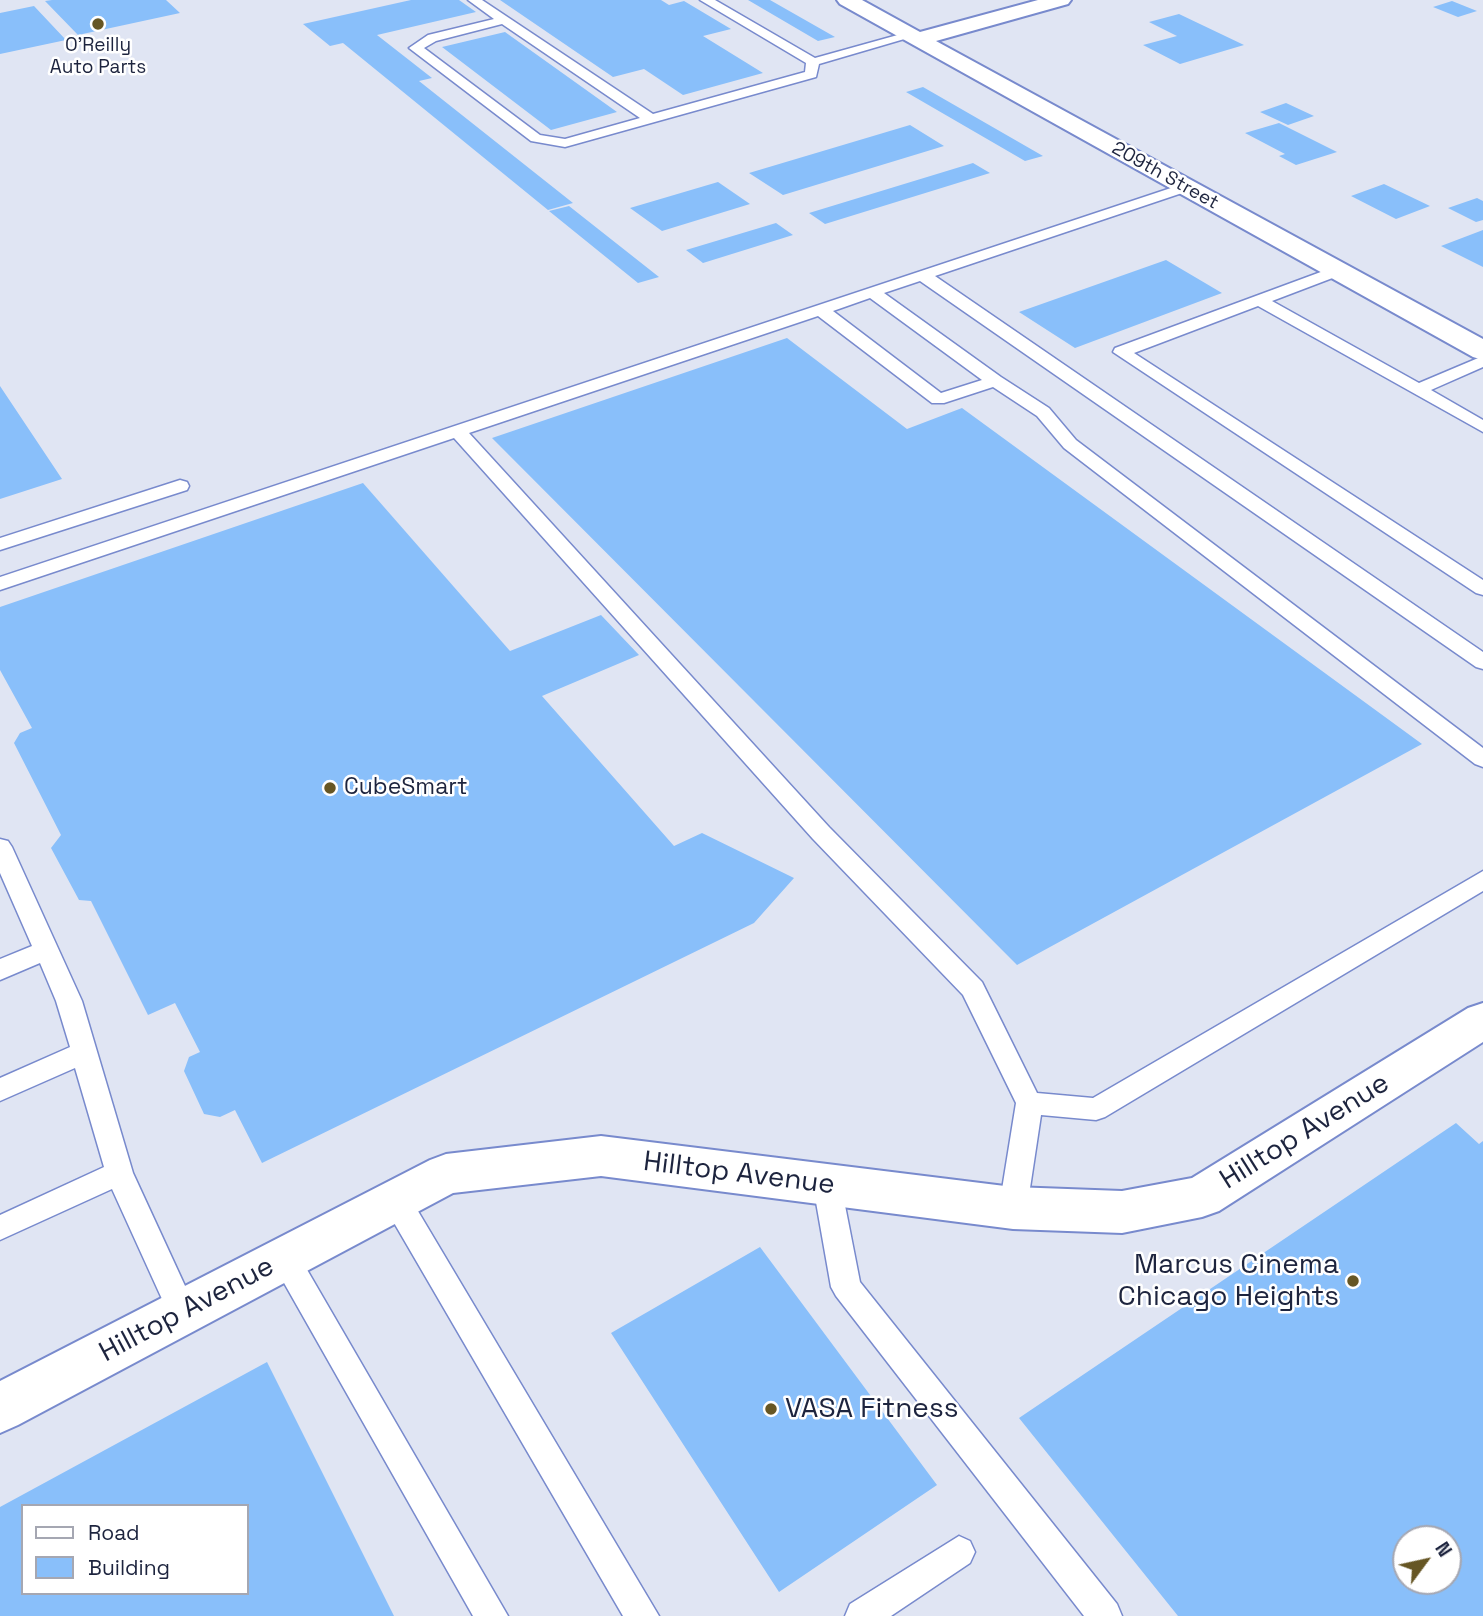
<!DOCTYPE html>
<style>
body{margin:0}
#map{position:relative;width:1483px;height:1616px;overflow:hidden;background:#e0e5f3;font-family:"Space Grotesk",sans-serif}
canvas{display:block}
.legend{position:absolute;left:21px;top:1504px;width:228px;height:91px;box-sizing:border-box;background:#fff;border:2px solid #a5a7b2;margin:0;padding:9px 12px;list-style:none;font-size:21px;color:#1d243e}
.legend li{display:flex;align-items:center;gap:14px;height:35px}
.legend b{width:35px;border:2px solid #a5a7b2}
.north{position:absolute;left:1392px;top:1525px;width:70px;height:70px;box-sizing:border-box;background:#fff;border:2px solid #a5a7b2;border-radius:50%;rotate:57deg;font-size:19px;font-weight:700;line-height:28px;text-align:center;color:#1d243e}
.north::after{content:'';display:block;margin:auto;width:24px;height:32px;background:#665624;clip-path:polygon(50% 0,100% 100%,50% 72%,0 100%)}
</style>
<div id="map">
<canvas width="1483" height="1616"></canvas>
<ul class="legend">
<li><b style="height:9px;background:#fff"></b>Road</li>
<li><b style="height:19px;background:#89bffa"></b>Building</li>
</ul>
<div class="north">N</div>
</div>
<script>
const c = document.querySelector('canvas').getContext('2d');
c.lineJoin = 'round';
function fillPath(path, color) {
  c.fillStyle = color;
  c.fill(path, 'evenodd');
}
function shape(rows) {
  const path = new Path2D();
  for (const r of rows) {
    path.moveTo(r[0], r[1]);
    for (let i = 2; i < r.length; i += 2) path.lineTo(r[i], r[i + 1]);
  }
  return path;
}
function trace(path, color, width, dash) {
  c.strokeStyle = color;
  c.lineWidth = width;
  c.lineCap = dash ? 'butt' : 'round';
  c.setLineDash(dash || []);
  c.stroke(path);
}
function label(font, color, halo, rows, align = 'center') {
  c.font = font + ' "Space Grotesk",sans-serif';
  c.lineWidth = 5;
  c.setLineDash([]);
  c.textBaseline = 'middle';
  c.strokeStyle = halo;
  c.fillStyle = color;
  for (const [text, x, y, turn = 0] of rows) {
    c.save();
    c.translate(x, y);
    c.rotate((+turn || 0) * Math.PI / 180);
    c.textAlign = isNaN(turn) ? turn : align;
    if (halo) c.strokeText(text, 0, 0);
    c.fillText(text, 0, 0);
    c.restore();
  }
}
const building = shape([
 [52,0,166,0,180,13,78,35,45,1],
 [411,0,459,0,476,12,377,35,432,78,419,81,573,203,548,210,343,43,330,46,303,24],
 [500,0,661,0,669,5,684,1,731,29,703,36,763,73,683,95,644,69,613,77],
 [748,0,770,0,835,37,818,41],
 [1452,1,1477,11,1458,17,1433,7],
 [34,6,66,40,0,54,0,13],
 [1179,14,1244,45,1180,64,1143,45,1177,36,1149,22],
 [505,32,617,112,551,130,442,47],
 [923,87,1043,156,1025,161,906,92],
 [1286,103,1314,116,1288,125,1260,112],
 [1279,123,1337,152,1296,165,1279,156,1285,154,1245,133],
 [910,125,944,146,783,195,749,173],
 [973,163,990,173,825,224,809,213],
 [718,182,750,204,662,231,630,208],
 [1384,184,1430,206,1396,219,1351,196],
 [1477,198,1483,201,1483,220,1476,222,1448,208],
 [569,206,659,277,638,283,549,211],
 [776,223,793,235,703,263,686,250],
 [1483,230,1483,267,1441,246],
 [1166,260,1222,293,1075,348,1019,312],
 [787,338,907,429,962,408,1422,744,1017,965,492,438],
 [0,386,62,479,0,499],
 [363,483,510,651,601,615,639,655,542,696,674,846,702,833,794,878,754,923,262,1163,235,1110,220,1117,204,1114,184,1071,189,1057,200,1052,175,1003,148,1015,91,901,79,900,51,848,61,835,14,743,20,733,32,728,0,670,0,607],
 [1456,1123,1479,1144,1483,1141,1483,1616,1178,1616,1019,1418],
 [1406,1539,1448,1539,1448,1581,1406,1581],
 [760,1247,937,1485,779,1592,611,1333],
 [267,1362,394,1616,0,1616,0,1507],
 [23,1506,247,1506,247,1593,23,1593]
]);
const lane = shape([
 [468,0,482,0,653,114,805,72,806,63,700,0,715,0,815,58,912,31,918,35,819,64,816,77,565,147,531,141,409,48,428,35,494,19,468,0],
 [502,24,640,118,565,139,540,135,424,48,436,41,502,24],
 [1186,183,1191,184,1193,187,1191,190,935,276,1483,652,1483,669,1476,667,920,281,884,293,1001,377,1049,408,1076,440,1483,748,1483,767,1475,764,1064,448,1037,416,993,387,944,403,932,403,818,316,469,433,829,827,982,982,1037,1093,1093,1098,1483,871,1483,891,1105,1117,1096,1120,1041,1115,1027,1208,1023,1217,1013,1220,1003,1217,999,1208,1016,1103,963,995,813,839,454,438,0,590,0,577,1186,183],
 [870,298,982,380,941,393,833,311,870,298],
 [1337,266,1343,268,1345,271,1343,274,1272,301,1419,383,1483,356,1483,367,1431,390,1483,420,1483,432,1258,306,1134,353,1483,580,1483,595,1476,593,1113,352,1115,348,1337,266],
 [180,480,187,482,189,486,187,490,0,550,0,538,180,480],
 [0,839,8,841,12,847,82,1001,133,1173,197,1312,192,1321,182,1325,172,1321,112,1189,0,1240,0,1215,104,1167,75,1068,0,1101,0,1078,70,1047,56,1001,40,963,0,980,0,959,32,946,0,873,0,839],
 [827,1173,837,1177,841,1185,860,1282,1117,1604,1122,1616,1084,1616,836,1296,831,1287,813,1185,817,1177,827,1173],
 [396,1188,406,1191,659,1616,623,1616,386,1209,382,1200,386,1191,396,1188],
 [285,1245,295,1249,508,1616,473,1616,275,1267,271,1258,275,1249,285,1245],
 [959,1536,970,1541,975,1552,970,1563,891,1616,845,1616,850,1604,959,1536]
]);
const street = shape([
 [837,0,862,0,920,32,1038,0,1071,0,1068,4,936,41,1483,339,1483,360,1473,357,840,4,837,0],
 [1483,1003,1483,1042,1219,1211,1202,1217,1122,1233,1013,1229,601,1176,453,1193,18,1425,0,1433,0,1381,430,1160,446,1154,601,1136,1013,1187,1122,1191,1192,1178,1468,1008,1483,1003]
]);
const markers = [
 [98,24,7,"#665624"],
 [330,788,7,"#665624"],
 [1353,1281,7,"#665624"],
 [771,1409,7,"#665624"]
];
const farPoinames = [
 ["O'Reilly",98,46],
 ["Auto Parts",98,68]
];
const farStreetnames = [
 ["209th Street",1165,176,29]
];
const poiNames = [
 ["CubeSmart",344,788]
];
const nearStreetnames = [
 ["Hilltop Avenue",1305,1132,-32],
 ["Hilltop Avenue",739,1174,7],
 ["Hilltop Avenue",187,1310,-28]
];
const nearPoinames = [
 ["Marcus Cinema",1339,1265],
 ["Chicago Heights",1339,1297],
 ["VASA Fitness",785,1409,"left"]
];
fillPath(building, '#89bffa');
trace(lane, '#788acd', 3);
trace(street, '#788acd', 4);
fillPath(lane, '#fff');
fillPath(street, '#fff');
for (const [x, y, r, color] of markers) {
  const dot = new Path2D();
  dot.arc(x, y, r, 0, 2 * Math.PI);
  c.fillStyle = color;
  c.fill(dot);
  trace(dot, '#fff', 2.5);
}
label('19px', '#1d243e', '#fff', farPoinames);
label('19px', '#1d243e', '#fff', farStreetnames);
label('23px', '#1d243e', '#fff', poiNames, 'left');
label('28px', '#1d243e', '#fff', nearStreetnames);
label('28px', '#1d243e', '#fff', nearPoinames, 'right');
</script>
